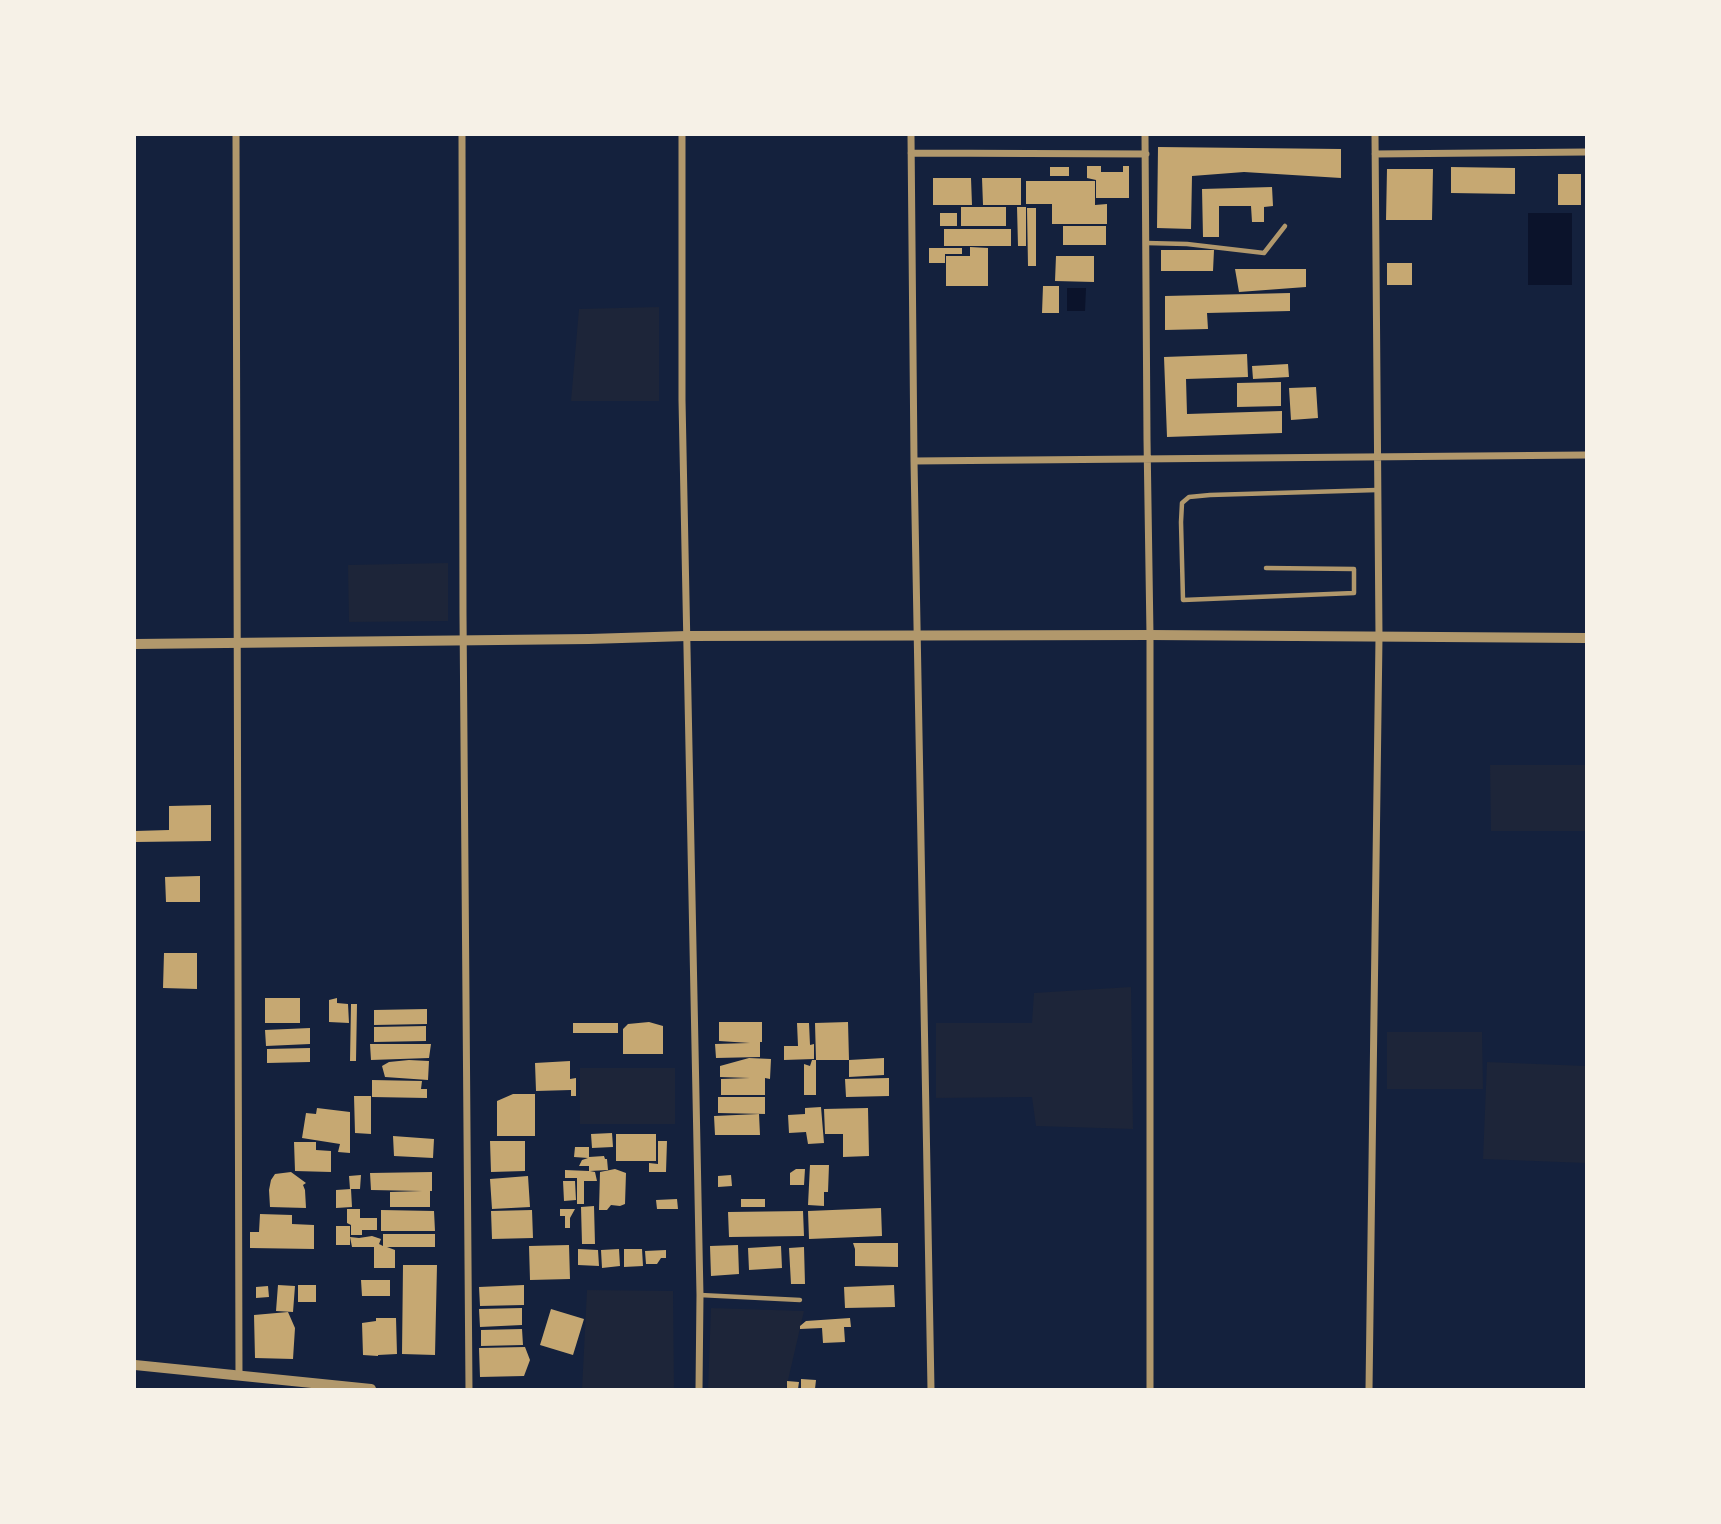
<!DOCTYPE html>
<style>
body{margin:0}
#map{position:relative;width:1721px;height:1524px;overflow:hidden;background:#14213d;font-family:Cabin,sans-serif}
canvas{display:block}
.frame{position:absolute;inset:0;border:136px solid #f6f1e7;pointer-events:none}
</style>
<div id="map">
<canvas width="1721" height="1524"></canvas>
<div class="frame"></div>
</div>
<script>
const c = document.querySelector('canvas').getContext('2d');
c.lineJoin = 'round';
function fillPath(path, color) {
  c.fillStyle = color;
  c.fill(path, 'evenodd');
}
function shape(rows) {
  const path = new Path2D();
  for (const r of rows) {
    path.moveTo(r[0], r[1]);
    for (let i = 2; i < r.length; i += 2) path.lineTo(r[i], r[i + 1]);
  }
  return path;
}
function trace(path, color, width, dash) {
  c.strokeStyle = color;
  c.lineWidth = width;
  c.lineCap = dash ? 'butt' : 'round';
  c.setLineDash(dash || []);
  c.stroke(path);
}
const green = shape([
 [659,307,659,401,571,401,579,309],
 [448,563,448,621,349,622,348,565],
 [1490,765,1586,765,1586,831,1491,831],
 [1131,987,1133,1129,1036,1126,1032,1097,936,1098,936,1023,1032,1023,1034,993],
 [1387,1032,1482,1032,1483,1089,1387,1089],
 [1487,1062,1586,1066,1586,1163,1483,1159],
 [580,1068,675,1068,675,1124,580,1124],
 [587,1290,673,1291,674,1389,582,1389],
 [711,1308,804,1311,786,1389,708,1389]
]);
const water = shape([
 [1528,213,1572,213,1572,285,1528,285],
 [1067,288,1086,288,1085,311,1067,311]
]);
const building = shape([
 [1158,147,1341,149,1341,178,1244,172,1192,176,1191,229,1157,228],
 [1087,166,1101,166,1101,172,1123,172,1123,166,1129,166,1129,198,1096,198,1096,180,1087,178],
 [1050,167,1069,167,1069,176,1050,176],
 [1451,167,1515,168,1515,194,1451,193],
 [1387,169,1433,169,1432,220,1386,220],
 [1558,174,1581,174,1581,205,1558,205],
 [933,178,971,178,972,205,933,205],
 [982,178,1021,178,1021,205,983,205],
 [1026,181,1095,181,1095,205,1107,204,1107,224,1052,224,1052,204,1026,204],
 [1272,187,1273,206,1264,207,1264,222,1252,222,1251,206,1219,206,1219,237,1203,237,1202,189],
 [961,207,1006,207,1006,226,961,226],
 [1017,207,1026,207,1026,246,1018,246],
 [1027,208,1036,208,1036,266,1028,266],
 [940,213,957,213,957,226,940,226],
 [1063,226,1106,226,1106,245,1063,245],
 [944,229,1011,229,1011,246,944,246],
 [970,247,988,248,988,286,946,286,946,256,970,256],
 [929,248,962,248,962,254,945,254,945,263,929,263],
 [1161,250,1214,250,1213,271,1161,271],
 [1056,256,1094,256,1094,282,1055,281],
 [1387,263,1412,263,1412,285,1387,285],
 [1235,269,1306,269,1306,287,1239,292],
 [1043,286,1059,286,1059,313,1042,313],
 [1290,293,1290,311,1207,313,1208,329,1165,330,1165,296],
 [1247,354,1248,377,1186,379,1187,414,1282,411,1282,433,1167,437,1164,357],
 [1288,364,1289,377,1253,379,1252,366],
 [1281,382,1281,406,1237,407,1237,383],
 [1316,387,1318,418,1291,420,1289,388],
 [211,805,211,841,135,842,135,831,169,830,169,806],
 [200,876,200,902,166,902,165,877],
 [164,953,197,953,197,989,163,988],
 [265,998,300,998,300,1023,265,1023],
 [337,998,337,1003,348,1004,349,1023,329,1022,329,1000],
 [351,1004,357,1004,356,1061,350,1061],
 [427,1009,427,1024,374,1025,374,1010],
 [649,1022,663,1026,663,1054,623,1054,623,1029,628,1024],
 [719,1022,762,1022,762,1042,760,1042,760,1057,716,1058,715,1044,750,1043,719,1041],
 [848,1022,849,1060,816,1060,816,1095,804,1095,804,1064,810,1066,812,1060,816,1060,815,1023],
 [573,1023,618,1023,618,1033,573,1033],
 [797,1023,809,1023,810,1045,814,1044,814,1059,784,1060,784,1046,798,1046],
 [426,1026,426,1041,374,1042,374,1027],
 [310,1028,310,1044,266,1046,265,1030],
 [370,1044,431,1044,429,1058,371,1060],
 [310,1048,310,1062,267,1063,267,1049],
 [749,1058,771,1059,770,1079,765,1078,765,1095,721,1095,721,1079,750,1078,720,1077,720,1066],
 [884,1058,884,1075,849,1077,849,1060],
 [409,1060,429,1061,428,1080,385,1077,382,1066,389,1062],
 [570,1061,570,1079,576,1078,576,1096,571,1096,571,1090,536,1091,535,1063],
 [889,1078,889,1096,846,1097,845,1079],
 [372,1080,422,1081,421,1089,427,1089,427,1098,372,1097],
 [513,1094,535,1094,535,1136,497,1136,497,1101],
 [354,1096,371,1096,371,1134,355,1133],
 [718,1097,765,1097,765,1114,718,1113],
 [821,1107,824,1143,808,1144,806,1132,789,1133,788,1115,805,1114,805,1108],
 [317,1108,350,1112,350,1153,338,1152,340,1144,302,1138,306,1113,316,1114],
 [868,1108,869,1156,843,1157,843,1134,825,1134,824,1109],
 [759,1114,760,1135,715,1135,714,1116],
 [612,1133,613,1147,592,1148,591,1134],
 [616,1134,656,1134,656,1161,616,1161],
 [393,1136,434,1139,433,1158,394,1156],
 [490,1141,525,1141,525,1171,491,1172],
 [658,1141,667,1141,666,1172,649,1172,649,1163,658,1164],
 [294,1142,316,1142,316,1150,331,1151,331,1172,295,1171],
 [575,1147,589,1147,589,1157,604,1156,605,1159,607,1159,608,1170,590,1171,595,1172,597,1181,584,1181,584,1204,577,1204,577,1178,565,1178,565,1170,589,1171,589,1166,579,1166,582,1160,588,1158,574,1157],
 [810,1165,829,1165,828,1192,824,1192,824,1206,808,1205],
 [615,1169,626,1173,625,1204,620,1206,611,1205,607,1210,599,1210,600,1172],
 [796,1169,805,1169,804,1185,790,1185,790,1173],
 [291,1172,306,1183,303,1185,305,1190,306,1208,270,1207,269,1190,271,1180,275,1174],
 [432,1172,432,1191,430,1191,430,1207,390,1207,390,1192,422,1191,371,1190,370,1173],
 [361,1175,360,1189,350,1189,349,1176],
 [731,1175,732,1186,718,1187,718,1176],
 [528,1176,530,1207,492,1209,490,1179],
 [563,1181,575,1181,576,1200,564,1201],
 [351,1189,352,1207,336,1208,336,1190],
 [677,1199,678,1209,657,1209,656,1200],
 [741,1199,765,1199,765,1207,741,1207],
 [594,1206,595,1244,582,1244,581,1207],
 [881,1208,882,1236,809,1239,808,1211],
 [347,1209,360,1209,360,1218,377,1218,377,1230,362,1230,362,1235,351,1235,351,1225,347,1223],
 [560,1209,575,1209,570,1218,570,1228,565,1228,565,1216,560,1216],
 [381,1210,434,1211,435,1231,381,1231],
 [532,1210,533,1238,492,1239,491,1211],
 [803,1211,804,1236,729,1237,728,1212],
 [260,1214,292,1215,292,1224,314,1225,314,1249,250,1248,250,1232,259,1232],
 [336,1226,350,1226,350,1245,336,1245],
 [383,1234,435,1234,435,1247,387,1247,395,1250,395,1268,374,1268,374,1247,352,1247,350,1237,359,1238,372,1236,381,1239,379,1244,383,1246],
 [853,1243,898,1243,898,1267,855,1266,855,1249],
 [569,1245,570,1279,530,1280,529,1246],
 [738,1245,739,1274,711,1276,710,1246],
 [781,1246,782,1268,749,1270,748,1248],
 [804,1247,805,1284,791,1284,789,1248],
 [578,1249,598,1250,599,1266,578,1265],
 [619,1249,620,1266,602,1268,601,1250],
 [624,1249,642,1249,643,1266,624,1267],
 [666,1250,666,1258,661,1258,657,1264,646,1264,645,1251],
 [403,1265,437,1265,435,1355,402,1354],
 [361,1280,390,1280,390,1296,362,1296],
 [278,1285,295,1286,293,1312,276,1311],
 [298,1285,316,1285,316,1302,298,1302],
 [524,1285,524,1305,480,1306,479,1287],
 [894,1285,895,1307,845,1308,844,1287],
 [268,1286,269,1297,256,1298,256,1287],
 [522,1308,522,1325,480,1327,479,1309],
 [551,1309,584,1319,573,1355,540,1345],
 [288,1312,295,1328,293,1359,255,1358,254,1315],
 [376,1318,396,1318,397,1354,378,1355,378,1356,363,1355,362,1323,376,1321],
 [850,1318,851,1327,844,1327,845,1342,823,1343,822,1328,800,1329,800,1326,806,1321],
 [522,1329,523,1345,481,1346,481,1330],
 [525,1347,530,1360,524,1376,480,1377,479,1348],
 [801,1379,816,1380,815,1389,801,1389],
 [787,1381,799,1382,798,1389,787,1389]
]);
const service = shape([
 [1146,243,1187,244,1264,253,1285,226],
 [1266,568,1354,569,1354,593,1183,600,1181,522,1182,503,1189,497,1210,495,1377,490],
 [700,1295,800,1300]
]);
const minor = shape([
 [236,135,239,1375],
 [462,135,463,613,469,1389],
 [682,135,682,400,700,1295,699,1389],
 [911,135,914,461,931,1389],
 [1145,135,1147,439,1150,635,1150,1389],
 [911,153,1146,154],
 [1375,154,1586,152],
 [914,461,1586,455],
 [1369,1389,1379,637,1375,135]
]);
const tertiary = shape([
 [135,644,589,639,687,636,1150,635,1586,638],
 [135,1365,371,1389]
]);
fillPath(green, '#1d2539');
fillPath(water, '#0b132b');
fillPath(building, '#c6a872');
trace(service, '#b1986c', 4.5);
trace(minor, '#b1986c', 7);
trace(tertiary, '#b1986c', 10);
</script>
